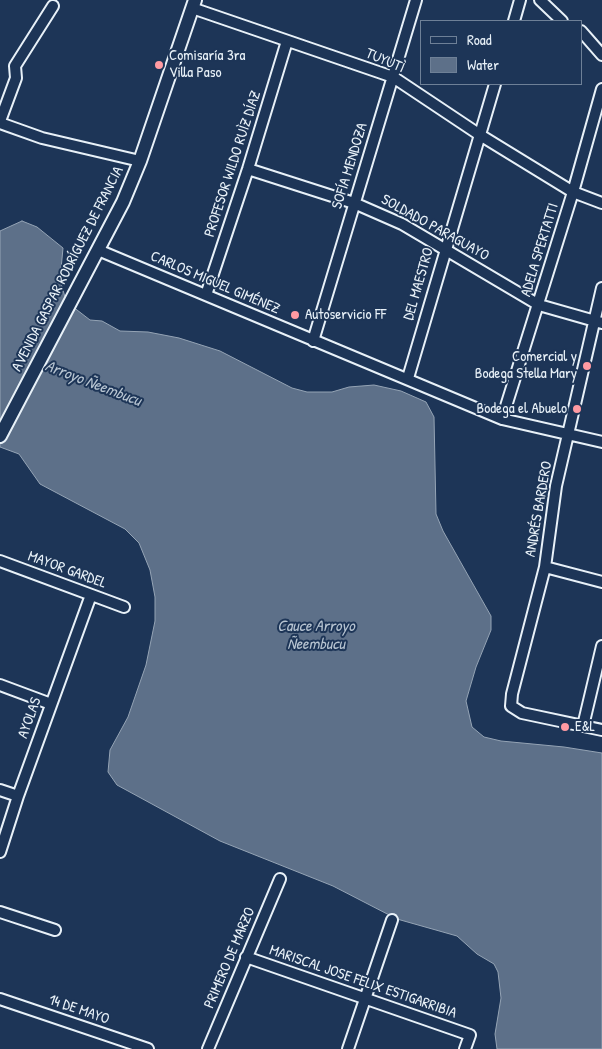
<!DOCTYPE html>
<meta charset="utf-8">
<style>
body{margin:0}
#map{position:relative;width:602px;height:1049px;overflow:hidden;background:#1d3557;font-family:"Patrick Hand",sans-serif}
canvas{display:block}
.legend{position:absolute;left:420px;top:20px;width:162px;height:65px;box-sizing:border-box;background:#1d3557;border:1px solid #6e8097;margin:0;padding:6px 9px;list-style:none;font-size:15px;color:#e8f1f8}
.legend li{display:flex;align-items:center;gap:10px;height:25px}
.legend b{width:25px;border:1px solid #6e8097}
</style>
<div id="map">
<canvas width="602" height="1049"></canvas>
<ul class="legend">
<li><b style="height:6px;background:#1d3557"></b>Road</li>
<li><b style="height:14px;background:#5d7089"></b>Water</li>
</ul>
</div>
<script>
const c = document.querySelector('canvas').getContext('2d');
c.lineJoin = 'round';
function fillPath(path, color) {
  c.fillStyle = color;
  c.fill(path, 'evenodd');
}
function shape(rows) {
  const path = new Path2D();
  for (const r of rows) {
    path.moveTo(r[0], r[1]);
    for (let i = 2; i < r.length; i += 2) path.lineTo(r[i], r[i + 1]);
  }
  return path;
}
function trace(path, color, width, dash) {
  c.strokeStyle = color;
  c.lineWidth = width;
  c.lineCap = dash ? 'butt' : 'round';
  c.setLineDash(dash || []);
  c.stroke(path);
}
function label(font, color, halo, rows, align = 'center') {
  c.font = font + ' "Patrick Hand",sans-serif';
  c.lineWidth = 4;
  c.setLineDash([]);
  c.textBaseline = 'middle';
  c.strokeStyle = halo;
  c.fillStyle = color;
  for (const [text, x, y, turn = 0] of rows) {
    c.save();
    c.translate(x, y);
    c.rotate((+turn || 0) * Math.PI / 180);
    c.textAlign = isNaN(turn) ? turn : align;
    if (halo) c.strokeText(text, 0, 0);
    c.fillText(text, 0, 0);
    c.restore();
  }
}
const water = shape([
 [22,221,37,227,63,248,60,280,65,297,68,303,90,320,102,321,120,331,148,332,179,338,220,351,292,388,307,392,332,392,349,387,374,385,401,391,426,402,434,417,436,514,443,531,491,616,491,630,476,667,466,701,472,727,484,737,501,741,564,747,602,753,602,1049,497,1049,495,1034,501,998,498,972,494,964,477,954,457,936,397,919,333,886,220,841,117,785,108,772,110,750,128,717,146,665,155,621,155,597,150,570,139,543,125,529,40,484,19,454,0,447,0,231,22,221]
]);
const minor = shape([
 [540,0,562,21],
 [192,8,393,77,480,135,573,192,602,203],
 [514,21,520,0],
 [581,31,602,55],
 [0,121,16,78,15,66,53,6],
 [0,123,42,138,140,161],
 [248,169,354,203,402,224,539,305,602,323],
 [98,250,502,419,602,442],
 [602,288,556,486,545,567,512,694,511,706,522,713,602,730],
 [206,295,248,169,287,41],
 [313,341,416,0],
 [408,378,495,84],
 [502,419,573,192,602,89],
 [0,561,124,607],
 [545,567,602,582],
 [0,685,51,704],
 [583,726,602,646],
 [0,790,18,796],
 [0,852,18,796,91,595],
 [0,912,55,930],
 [246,957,470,1035,465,1049],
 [0,999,148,1049],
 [208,1049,280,879],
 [348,1049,392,920]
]);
const major = shape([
 [0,436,123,202,140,161,195,0]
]);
const markers = [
 [159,65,5,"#ff9aa2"],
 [295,315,5,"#ff9aa2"],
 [587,366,5,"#ff9aa2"],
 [577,409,5,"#ff9aa2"],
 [565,727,5,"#ff9aa2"]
];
const poiNames = [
 ["Comisaría 3ra",169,56],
 ["Villa Paso",169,73],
 ["Autoservicio FF",305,315],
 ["Comercial y",577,357,"right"],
 ["Bodega Stella Mary",577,374,"right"],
 ["Bodega el Abuelo",567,409,"right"],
 ["E&L",575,727]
];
const streetNames = [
 ["TUYUTÌ",385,61,23],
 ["PROFESOR WILDO RUÌZ DÍAZ",233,164,-72],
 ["SOFÍA MENDOZA",350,166,-73],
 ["SOLDADO PARAGUAYO",435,228,29],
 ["ADELA SPERTATTI",540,250,-73],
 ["AVENIDA GASPAR RODRÍGUEZ DE FRANCIA",68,269,-63],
 ["CARLOS MIGUEL GIMÉNEZ",215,283,23],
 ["DEL MAESTRO",419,284,-74],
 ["ANDRÉS BARDERO",539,509,-80],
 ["MAYOR GARDEL",67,570,20],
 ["AYOLAS",30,718,-70],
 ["PRIMERO DE MARZO",230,958,-67],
 ["MARISCAL JOSE FELIX ESTIGARRIBIA",363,982,19],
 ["14 DE MAYO",79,1010,19]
];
const waterNames = [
 ["Arroyo Ñeembucu",93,384,21],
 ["Cauce Arroyo",316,627],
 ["Ñeembucu",316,645]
];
fillPath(water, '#5d7089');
trace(water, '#95a4b5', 1);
trace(minor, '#e8f1f8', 14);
trace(major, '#e8f1f8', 16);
trace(minor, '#1d3557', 10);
trace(major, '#1d3557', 12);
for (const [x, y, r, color] of markers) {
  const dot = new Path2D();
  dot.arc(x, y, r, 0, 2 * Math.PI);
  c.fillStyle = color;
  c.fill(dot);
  trace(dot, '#1d3557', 2);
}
label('15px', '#e8f1f8', '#1d3557', poiNames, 'left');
label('15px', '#e8f1f8', '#1d3557', streetNames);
label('italic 16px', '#b7c4d1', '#1d3557', waterNames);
</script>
